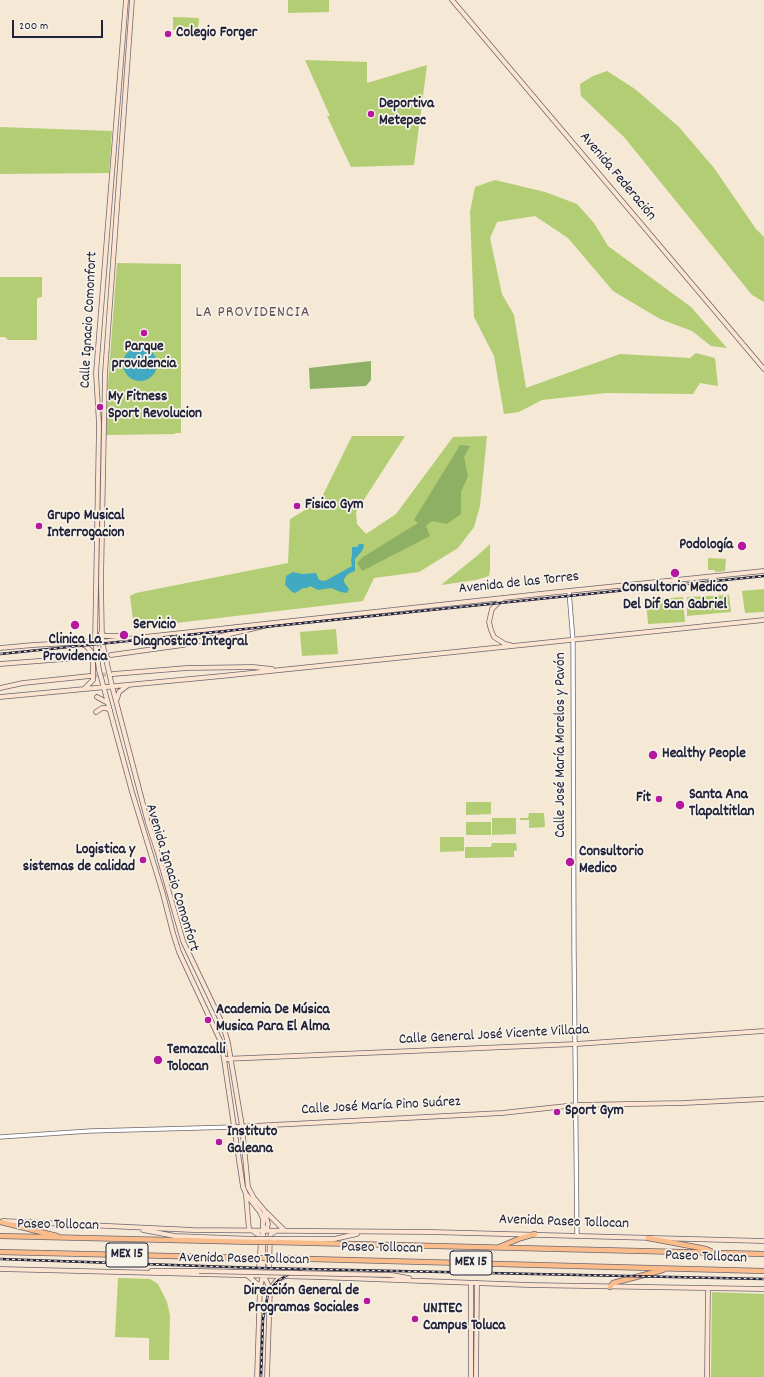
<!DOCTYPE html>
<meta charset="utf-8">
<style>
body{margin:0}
#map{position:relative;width:764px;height:1377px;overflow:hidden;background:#f5e8d5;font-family:Dekko,sans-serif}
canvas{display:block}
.scale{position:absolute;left:12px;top:20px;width:91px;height:18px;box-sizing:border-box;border:2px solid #22223b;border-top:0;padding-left:5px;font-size:12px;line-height:14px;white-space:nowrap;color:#22223b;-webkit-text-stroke:3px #f7f3e8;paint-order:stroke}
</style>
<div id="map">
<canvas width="764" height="1377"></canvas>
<div class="scale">200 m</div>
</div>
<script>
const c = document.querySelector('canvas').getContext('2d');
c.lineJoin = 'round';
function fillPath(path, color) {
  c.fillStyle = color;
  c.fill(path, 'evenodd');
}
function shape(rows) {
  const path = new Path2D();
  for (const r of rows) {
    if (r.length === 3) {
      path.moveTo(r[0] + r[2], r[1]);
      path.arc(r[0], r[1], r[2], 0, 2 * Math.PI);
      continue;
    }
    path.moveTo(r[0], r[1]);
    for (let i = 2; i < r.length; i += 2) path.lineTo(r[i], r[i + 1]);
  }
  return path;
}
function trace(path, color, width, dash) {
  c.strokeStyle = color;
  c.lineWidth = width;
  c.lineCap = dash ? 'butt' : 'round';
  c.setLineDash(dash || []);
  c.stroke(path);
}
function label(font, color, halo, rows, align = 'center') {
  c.font = font + ' Dekko,sans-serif';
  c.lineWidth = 3.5;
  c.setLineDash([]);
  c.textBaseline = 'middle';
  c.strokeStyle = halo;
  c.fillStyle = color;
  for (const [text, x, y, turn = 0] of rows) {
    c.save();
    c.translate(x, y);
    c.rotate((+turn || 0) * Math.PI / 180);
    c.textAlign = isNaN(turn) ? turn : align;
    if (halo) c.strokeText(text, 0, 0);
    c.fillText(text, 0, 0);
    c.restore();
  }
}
const green = shape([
 [288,0,329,0,329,12,288,13],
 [173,17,199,18,198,30,173,30],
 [305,60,367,62,367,83,427,65,414,165,351,167,327,116,330,116],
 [607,71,635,89,679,127,714,168,756,229,764,237,764,302,752,295,624,137,581,96,580,84,593,76],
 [0,127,112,131,109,173,0,174],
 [495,180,545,192,577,204,594,223,608,246,691,307,727,348,711,346,692,331,660,319,613,291,568,238,535,216,497,222,490,238,502,294,514,315,526,388,620,354,690,358,696,353,715,358,718,386,700,383,693,394,606,393,542,400,519,412,504,414,494,356,474,317,470,212,475,187],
 [117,263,181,264,181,433,175,433,175,434,106,435,107,398],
 [0,277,42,277,42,297,37,298,37,340,8,340,5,337,0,337],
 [352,436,405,436,356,512,357,524,366,534,396,514,453,437,487,436,480,506,474,527,458,548,419,572,374,578,363,601,134,628,130,596,136,593,288,563,290,519,320,501],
 [490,544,490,570,489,576,476,580,441,585,478,555],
 [708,558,726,559,725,571,715,572,715,570,708,570],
 [764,589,764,612,745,613,742,591],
 [729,595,731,612,687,616,687,597],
 [683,597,685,622,648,624,646,600],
 [336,629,338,654,302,656,300,632],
 [466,802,491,802,491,814,466,815],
 [529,813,544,813,545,827,529,828,529,820,520,820,520,818,528,818],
 [492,818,516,818,516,834,492,835],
 [466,822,491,822,491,835,466,835],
 [440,837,464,837,464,851,440,852],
 [492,843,516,843,517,850,514,851,514,857,465,858,465,847,491,847],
 [118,1278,150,1279,158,1284,167,1302,170,1316,169,1360,149,1360,149,1338,115,1337],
 [712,1292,764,1294,764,1377,711,1377]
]);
const forest = shape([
 [371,361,371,380,366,386,310,389,309,368],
 [460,445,470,446,464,457,468,476,461,492,461,514,447,524,432,521,426,526,430,536,362,571,357,563,363,557,418,523,414,520]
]);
const water = shape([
 [140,364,17],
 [359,544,363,544,364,546,362,551,355,559,355,571,348,574,344,579,344,582,349,589,347,593,341,592,331,588,318,590,310,586,307,588,303,588,295,593,292,592,285,585,286,576,293,572,302,574,316,573,319,580,325,581,352,566,351,560,352,555,352,547,357,547]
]);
const secondaryTunnel = shape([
 [94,656,111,655],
 [90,676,111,674]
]);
const tertiary = shape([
 [569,591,573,641,574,950,577,1236],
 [0,1137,90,1131,234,1127]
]);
const secondary = shape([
 [126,0,96,373,99,424,95,642,99,670,132,792,163,894,173,933,179,952,220,1040,224,1059,243,1187,246,1194,260,1212,263,1219,263,1276,260,1287,257,1377],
 [132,0,105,373,101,583,102,641,112,686,148,823,157,850,183,941,223,1025,228,1043,242,1126,248,1187,254,1198,264,1210,268,1224,266,1231],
 [452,0,764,369],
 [503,598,492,609,489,622,491,630,494,637,505,644,510,645],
 [101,633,105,636,122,636],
 [81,644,86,646,91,651,93,663,93,680,85,688],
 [0,648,33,645,108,641,549,593,764,571],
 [111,655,183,645,268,625],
 [0,664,90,657],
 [113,674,187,668,253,667,272,669],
 [0,688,23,683,90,676],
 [0,697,222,676,764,620],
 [97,697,108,703],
 [117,699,119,692,127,686],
 [96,712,102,708,106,708,110,710],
 [224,1059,576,1044,764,1031],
 [234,1127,502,1113,576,1105,683,1103,764,1099],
 [246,1195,249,1230],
 [266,1212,285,1231],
 [3,1221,193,1230,431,1232,764,1241],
 [143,1230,175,1236,254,1239],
 [253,1231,259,1235,261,1240,259,1268,254,1272],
 [274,1239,334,1239,357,1234],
 [0,1269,318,1277,529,1285,764,1289],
 [151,1271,199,1271],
 [274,1273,269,1268,270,1237,271,1234,276,1231],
 [391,1275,409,1278],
 [248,1276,260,1286],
 [264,1276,270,1289,267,1377],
 [471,1283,471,1377],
 [270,1289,277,1280,283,1277],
 [476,1377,477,1283],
 [707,1377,708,1288]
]);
const trunk = shape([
 [0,1222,57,1236],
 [0,1236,255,1242],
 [648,1238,706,1249,715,1253],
 [272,1242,764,1254],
 [499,1247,521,1238,535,1234],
 [0,1252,255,1258],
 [273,1258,764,1271],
 [610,1287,613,1283,663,1270]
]);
const rail = shape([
 [0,654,764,576],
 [0,1259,259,1268,764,1279],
 [261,1377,263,1319,268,1294,270,1289,279,1280,291,1273,301,1270]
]);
const secondaryBridge = shape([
 [254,1239,274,1239],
 [199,1271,391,1275]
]);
const trunkBridge = shape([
 [255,1242,272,1242],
 [255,1258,273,1258]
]);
const markers = [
 [168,34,4,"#b5179e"],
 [371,114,4,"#b5179e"],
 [144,333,4,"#b5179e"],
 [100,407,4,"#b5179e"],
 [297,506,4,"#b5179e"],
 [39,526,4,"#b5179e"],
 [742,546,5,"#b5179e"],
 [675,573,5,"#b5179e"],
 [75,625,5,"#b5179e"],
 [124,635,5,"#b5179e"],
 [653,755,5,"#b5179e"],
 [659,799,4,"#b5179e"],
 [680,805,5,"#b5179e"],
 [143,860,4,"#b5179e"],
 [570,862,5,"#b5179e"],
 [208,1020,4,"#b5179e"],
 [158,1060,5,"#b5179e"],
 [557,1112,4,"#b5179e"],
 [219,1142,4,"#b5179e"],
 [367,1301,4,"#b5179e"],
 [415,1319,4,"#b5179e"]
];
const shields = [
 [127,1255,42],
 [471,1263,42]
];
const shieldNames = [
 ["MEX 15",127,1255],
 ["MEX 15",471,1263]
];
const poiNames = [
 ["Colegio Forger",176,34],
 ["Deportiva",379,105],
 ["Metepec",379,122],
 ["Parque",144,348,"center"],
 ["providencia",144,365,"center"],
 ["My Fitness",108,398],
 ["Sport Revolucion",108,415],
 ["Fisico Gym",305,506],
 ["Grupo Musical",47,517],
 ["Interrogacion",47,534],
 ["Podología",733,546,"right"],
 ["Consultorio Medico",675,589,"center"],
 ["Del Dif San Gabriel",675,606,"center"],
 ["Servicio",133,626],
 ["Diagnostico Integral",133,643],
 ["Clinica La",75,641,"center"],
 ["Providencia",75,658,"center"],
 ["Healthy People",662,755],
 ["Santa Ana",689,796],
 ["Tlapaltitlan",689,813],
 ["Fit",651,799,"right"],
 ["Logistica y",135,851,"right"],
 ["sistemas de calidad",135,868,"right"],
 ["Consultorio",579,853],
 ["Medico",579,870],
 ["Academia De Música",216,1011],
 ["Musica Para El Alma",216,1028],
 ["Temazcalli",167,1051],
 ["Tolocan",167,1068],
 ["Sport Gym",565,1112],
 ["Instituto",227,1133],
 ["Galeana",227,1150],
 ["Dirección General de",359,1292,"right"],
 ["Programas Sociales",359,1309,"right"],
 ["UNITEC",423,1310],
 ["Campus Toluca",423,1327]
];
const streetNames = [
 ["Avenida Federación",617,177,50],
 ["Calle Ignacio Comonfort",90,320,-87],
 ["Avenida de las Torres",519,584,-6],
 ["Calle José María Morelos y Pavón",562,745,-90],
 ["Avenida Ignacio Comonfort",171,878,73],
 ["Calle General José Vicente Villada",494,1036,-3],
 ["Calle José María Pino Suárez",381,1107,-3],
 ["Avenida Paseo Tollocan",564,1223,2],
 ["Paseo Tollocan",58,1226,1],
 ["Paseo Tollocan",382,1249,1],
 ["Paseo Tollocan",706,1258,2],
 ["Avenida Paseo Tollocan",244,1260,1]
];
const neighbourhoodNames = [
 ["LA PROVIDENCIA",253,314]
];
fillPath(green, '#b2cd73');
fillPath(forest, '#8db065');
fillPath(water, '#41a9c1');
trace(secondaryTunnel, '#cbc0b6', 4, [4, 2]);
trace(tertiary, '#6c6771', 5);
trace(secondary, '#6c6771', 5.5);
trace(trunk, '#6c6771', 6);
trace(tertiary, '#fff', 3.5);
trace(secondary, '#fde4d1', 4);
trace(trunk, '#fabc8b', 4.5);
trace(rail, '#22223b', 2.5);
trace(rail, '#f7f3e8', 1, [3]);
trace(secondaryBridge, '#6c6771', 5.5, []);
trace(trunkBridge, '#6c6771', 6, []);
trace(secondaryBridge, '#fde4d1', 4);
trace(trunkBridge, '#fabc8b', 4.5);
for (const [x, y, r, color] of markers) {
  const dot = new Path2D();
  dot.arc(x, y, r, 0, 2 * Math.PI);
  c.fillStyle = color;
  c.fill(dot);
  trace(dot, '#f7f3e8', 1.5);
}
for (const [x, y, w] of shields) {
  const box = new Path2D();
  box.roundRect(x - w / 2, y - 12, w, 24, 3);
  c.fillStyle = '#f7f3e8';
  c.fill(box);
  trace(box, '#22223b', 1);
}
label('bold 14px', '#22223b', null, shieldNames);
label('bold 15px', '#22223b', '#f7f3e8', poiNames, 'left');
label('15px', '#22223b', '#f7f3e8', streetNames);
c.letterSpacing = '1px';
label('16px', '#625057', '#f7f3e8', neighbourhoodNames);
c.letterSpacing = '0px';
</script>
